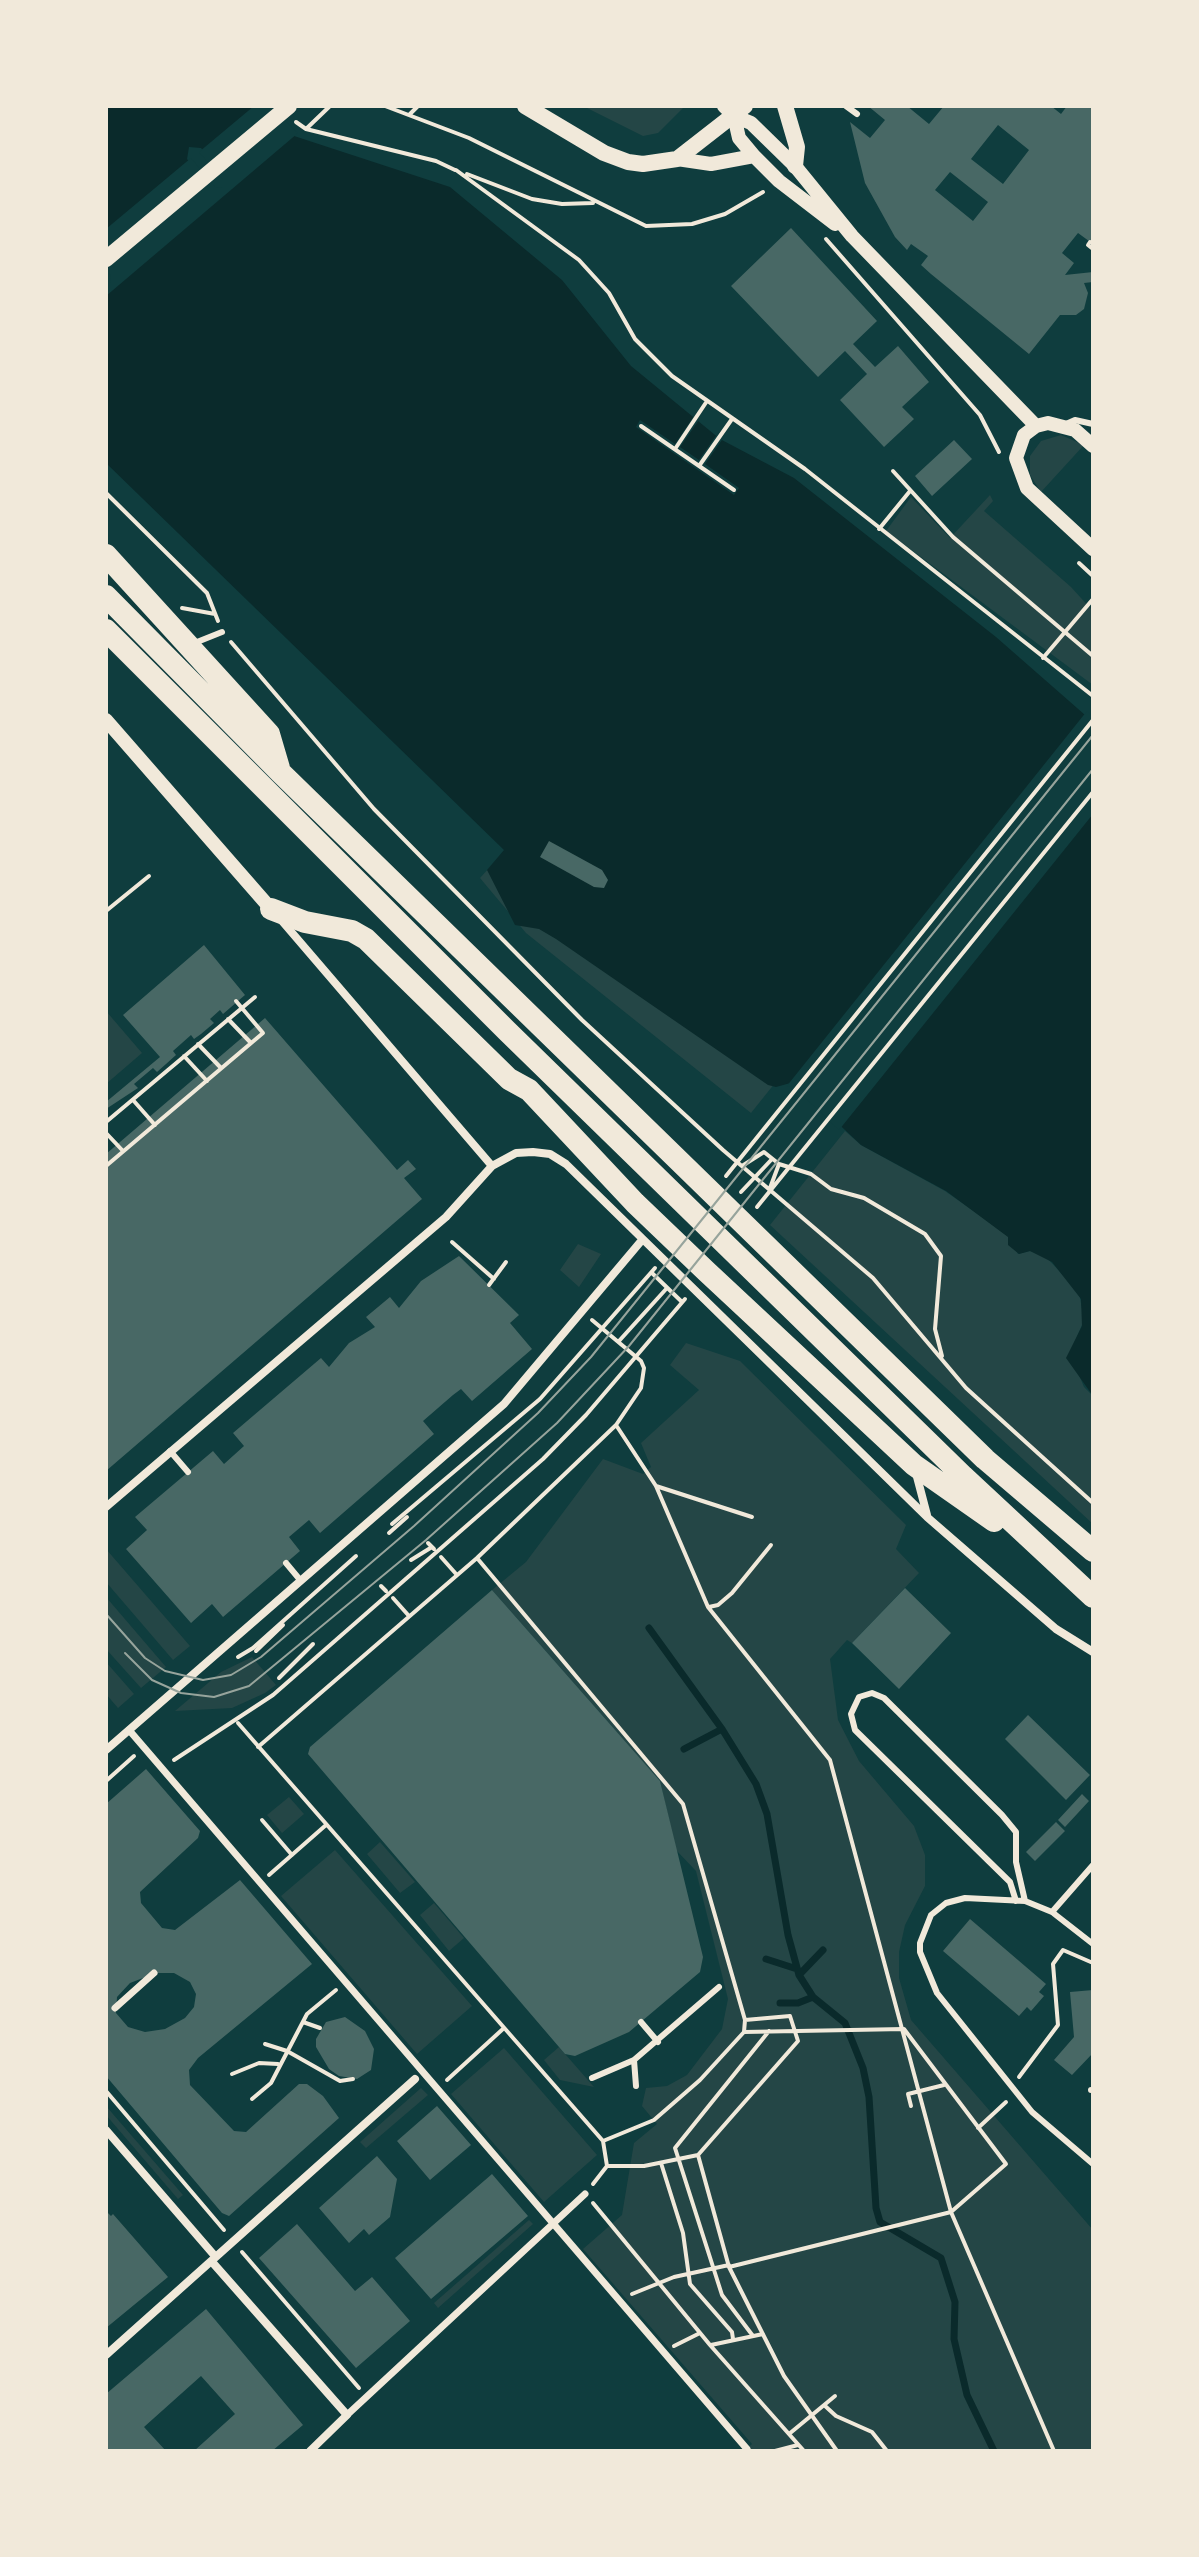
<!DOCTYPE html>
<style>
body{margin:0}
#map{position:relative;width:1199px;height:2557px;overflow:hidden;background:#0f3d3e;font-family:Commissioner,sans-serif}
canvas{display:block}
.frame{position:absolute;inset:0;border:108px solid #f1e9da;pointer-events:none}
</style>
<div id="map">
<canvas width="1199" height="2557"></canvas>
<div class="frame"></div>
</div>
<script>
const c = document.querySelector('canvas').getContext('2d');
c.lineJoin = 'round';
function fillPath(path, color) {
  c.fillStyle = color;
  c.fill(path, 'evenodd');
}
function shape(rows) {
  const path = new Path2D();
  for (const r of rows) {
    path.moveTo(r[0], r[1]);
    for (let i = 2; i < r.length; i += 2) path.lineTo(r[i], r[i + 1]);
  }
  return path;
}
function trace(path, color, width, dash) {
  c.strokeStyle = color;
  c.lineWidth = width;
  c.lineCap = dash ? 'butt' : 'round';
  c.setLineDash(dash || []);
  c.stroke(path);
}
const green = shape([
 [583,106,685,106,658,133,643,136],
 [1061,435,1084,445,1041,492,1030,475,1030,456,1041,441],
 [990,495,993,501,984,511,1071,587,1091,609,1093,685,886,531,911,497,950,538],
 [499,857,807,1043,751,1113,526,933,480,878],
 [106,1011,142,1053,106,1084],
 [845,1131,861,1145,945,1191,975,1212,1009,1237,1018,1254,1030,1251,1046,1257,1079,1292,1084,1320,1070,1353,1084,1387,1093,1396,1093,1524,770,1225],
 [578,1244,601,1254,579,1287,560,1270],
 [686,1343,740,1361,906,1525,896,1549,919,1573,852,1643,847,1640,830,1659,838,1720,859,1761,914,1826,925,1855,925,1886,905,1925,899,1952,899,1978,911,2020,1093,2230,1093,2451,744,2451,752,2444,583,2249,622,2215,634,2143,657,2124,642,2106,646,2088,667,2086,687,2075,722,2029,728,1999,696,1871,676,1850,660,1781,492,1590,526,1562,603,1459,643,1474,651,1467,641,1443,699,1390,670,1365],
 [106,1549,190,1646,173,1660,106,1582],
 [106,1597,166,1667,141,1688,106,1649],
 [252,1657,276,1685,265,1693,232,1708,175,1711,221,1672],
 [106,1662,134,1694,118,1708,106,1694],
 [289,1797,304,1814,282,1833,267,1815],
 [380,1842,415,1882,400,1893,367,1854],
 [335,1850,472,2006,417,2054,281,1896],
 [434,1903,464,1938,449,1951,420,1915],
 [559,2047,594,2087,560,2080,544,2060],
 [504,2048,597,2155,544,2202,451,2094],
 [421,2088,428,2095,366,2148,360,2142],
 [106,2106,183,2195,178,2199,106,2115],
 [529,2220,533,2224,438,2308,434,2303]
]);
const water = shape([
 [106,106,263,106,291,135,450,187,562,280,631,366,720,439,794,478,996,637,1093,722,1093,1396,1066,1358,1082,1326,1081,1299,1052,1262,1030,1251,1019,1254,1008,1245,1008,1237,946,1191,861,1145,794,1082,776,1087,768,1085,556,939,539,929,515,925,487,870,504,850,106,463,106,287,114,287,115,275,106,264],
 [189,147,201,148,227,179,226,192,213,191,187,159]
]);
const pier = shape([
 [254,106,269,106,298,133,106,296,106,283,110,283,111,276,106,270,106,229,191,158,215,187,223,188,223,180,199,152],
 [694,416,699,420,680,447,699,460,718,433,724,437,705,464,739,488,734,495,636,427,640,420,675,444],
 [1087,711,1093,717,1093,814,839,1130,793,1086,786,1087]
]);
const stream = shape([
 [649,1628,722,1729,756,1784,767,1814,788,1935,799,1975,813,1997,845,2023,863,2068,869,2097,876,2208,880,2222,941,2258,955,2302,954,2339,967,2395,994,2451],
 [684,1749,722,1729],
 [766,1959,797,1969],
 [799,1975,823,1950],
 [780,2003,798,2003,813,1997]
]);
const building = shape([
 [868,106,907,106,929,124,944,106,1051,106,1061,114,1067,106,1093,106,1093,244,1078,233,1062,253,1074,263,1065,275,1093,272,1093,282,1084,283,1088,293,1084,309,1076,315,1060,315,1029,354,931,274,921,265,928,256,911,244,907,250,895,237,865,183,850,122,870,138,885,120],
 [998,125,1029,150,1003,184,971,159],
 [950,172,988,202,973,221,935,190],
 [791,228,877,321,853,344,875,367,898,346,929,382,902,407,914,419,884,447,840,400,867,374,845,351,818,377,731,286],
 [954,440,972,459,932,496,915,476],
 [549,841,602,870,608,880,604,888,594,887,540,857],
 [204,945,245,995,223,1014,220,1010,210,1019,214,1023,201,1034,194,1039,191,1035,173,1051,176,1055,166,1064,157,1072,153,1068,134,1084,138,1088,106,1109,106,1102,160,1057,123,1015],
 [265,1018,397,1170,408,1160,416,1169,404,1178,422,1199,106,1471,106,1154],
 [459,1256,519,1315,510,1323,532,1349,472,1401,461,1389,453,1395,423,1421,434,1434,320,1533,309,1520,289,1537,300,1551,223,1617,212,1604,191,1623,126,1549,147,1530,135,1517,213,1451,224,1464,244,1446,233,1433,321,1358,329,1367,349,1343,375,1327,366,1317,390,1297,399,1308,421,1281],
 [905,1588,951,1633,899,1689,852,1643],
 [492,1590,660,1781,703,1957,700,1972,629,2032,575,2056,565,2054,308,1754,310,1747],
 [1028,1715,1090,1775,1066,1800,1005,1739],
 [146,1769,200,1831,198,1838,140,1892,141,1903,162,1928,175,1930,240,1880,312,1964,198,2058,189,2070,190,2085,234,2131,246,2132,299,2084,307,2084,323,2096,339,2118,229,2216,222,2213,106,2076,106,1804],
 [156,1973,174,1973,190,1982,196,1994,194,2007,185,2018,165,2029,145,2032,128,2027,116,2013,117,1997,130,1983],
 [1082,1794,1089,1801,1065,1827,1058,1820],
 [1056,1822,1065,1831,1035,1861,1026,1852],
 [970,1919,1046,1984,1039,1992,1044,1996,1031,2011,1027,2007,1019,2016,943,1951],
 [1093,1990,1093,2053,1072,2075,1054,2060,1074,2037,1070,1992],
 [345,2017,365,2031,374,2049,371,2070,357,2079,339,2076,329,2069,316,2047,316,2039,326,2022],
 [437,2106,471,2145,430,2180,397,2141],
 [377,2156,397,2179,390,2217,369,2235,364,2229,349,2243,319,2208],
 [492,2174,528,2216,431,2299,395,2258],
 [106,2211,111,2216,113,2214,168,2277,106,2328],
 [297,2224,355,2291,372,2277,410,2321,356,2368,259,2258],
 [206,2309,303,2425,272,2451,194,2451,235,2414,201,2376,144,2427,166,2451,106,2451,106,2394]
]);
const path = shape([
 [385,106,469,138,646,226,692,224,725,214,763,192],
 [410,114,418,106],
 [296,122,306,129,436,161,455,170],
 [306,129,330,106],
 [456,170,579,260,609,293,635,339,672,376,805,469,1093,696],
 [467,174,532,199,562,204,593,203],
 [826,239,980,415,999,452],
 [1090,242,1088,245,1093,249],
 [641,426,734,490],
 [675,449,707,401],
 [699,466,732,419],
 [893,471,953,537,1093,656],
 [106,493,207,593,218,621],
 [879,529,910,491],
 [1079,563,1093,576],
 [182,608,215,614],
 [231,642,374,809,582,1020,723,1150,873,1278,966,1388,1093,1503],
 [1043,658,1093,599],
 [106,911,149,876],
 [228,1019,251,1043],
 [198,1044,221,1068],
 [184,1056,207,1081],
 [133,1100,155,1125],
 [106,1122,255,997],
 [106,1133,123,1151],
 [106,1166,263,1033,236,1001],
 [742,1166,764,1152,779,1164,811,1174,831,1189,864,1198,925,1234,941,1256,935,1329,942,1356],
 [726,1176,1093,720],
 [770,1188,779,1164],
 [741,1192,772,1159],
 [757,1207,1093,792],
 [452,1242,494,1279],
 [652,1273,682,1302],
 [489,1285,506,1262],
 [592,1320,641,1361,644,1368,641,1388,616,1425,656,1486,708,1607,830,1760,951,2212,1054,2451],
 [619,1341,667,1288],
 [656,1486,752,1517],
 [392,1524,540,1399,655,1268],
 [389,1533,407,1517],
 [428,1543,434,1549],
 [441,1557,457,1575],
 [477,1558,683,1804,745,2020,744,2032,700,2080,654,2120,603,2141],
 [411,1560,432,1547],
 [381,1586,386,1591],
 [393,1598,409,1616],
 [709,1607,718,1605,732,1593,771,1545],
 [256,1651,283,1625],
 [238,1657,253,1648,356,1556],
 [279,1678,313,1644],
 [238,1723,603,2141,607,2166,593,2184],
 [258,1747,477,1558,616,1425],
 [174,1760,273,1695,543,1459,586,1415,685,1299],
 [106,1781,134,1756],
 [262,1820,292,1855],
 [269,1875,326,1825],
 [745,2020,790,2016,798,2041,698,2155,729,2267,784,2376,837,2451],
 [303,2022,320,2028],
 [265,2044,287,2051,340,2081,353,2079],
 [232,2074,259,2063,278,2064],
 [1019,2077,1058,2025,1053,1964,1063,1950,1093,1963],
 [447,2080,504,2028],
 [106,2091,224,2230],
 [252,2099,271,2083,307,2014,336,1990],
 [911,2106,908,2094,944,2085],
 [978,2128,1006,2102],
 [661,2163,683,2233,690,2284,732,2332,733,2339],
 [607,2166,644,2166,698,2155],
 [593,2203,710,2345,804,2451],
 [242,2252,359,2388],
 [729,2267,951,2212,1006,2164,904,2029,744,2032],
 [632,2294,674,2277,729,2265],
 [753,2336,722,2295,675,2148,769,2031],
 [711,2345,763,2334],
 [674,2346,700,2333],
 [824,2405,836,2416,872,2432,887,2451],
 [789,2434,835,2396],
 [775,2451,798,2445]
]);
const service = shape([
 [846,106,857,114],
 [1066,424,1075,420,1093,424],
 [192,644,222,632],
 [170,1451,188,1472],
 [286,1563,301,1581],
 [1016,1901,1010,1882,855,1730,851,1714,859,1697,872,1693,884,1698,1002,1815,1016,1832,1016,1862,1025,1901],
 [1052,1912,1093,1865],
 [1093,1944,1052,1912,1025,1901,965,1898,946,1903,931,1915,920,1943,920,1952,937,1993,1032,2112,1093,2164],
 [641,2022,658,2042],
 [634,2060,636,2086],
 [592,2078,634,2060,719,1987],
 [1091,2090,1093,2090]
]);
const pedestrian = shape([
 [129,1730,747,2449],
 [115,2008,154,1973],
 [347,2415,585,2194]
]);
const minor = shape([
 [282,921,492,1166],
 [916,1473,927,1515],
 [106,1507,446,1217,492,1166,516,1153,533,1152,550,1154,566,1164,927,1517,1056,1629,1093,1652],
 [106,1750,504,1404,642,1240],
 [106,2130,214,2255],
 [213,2263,347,2415,310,2451],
 [106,2355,415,2079]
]);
const tertiary = shape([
 [724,106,734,116,751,123,795,166,852,236,1036,426],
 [734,116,739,138,754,156,779,181,835,224],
 [677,159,711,164,754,156],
 [1093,446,1075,430,1048,423,1036,426,1024,435,1016,458,1027,488,1093,549],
 [106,720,271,909]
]);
const secondary = shape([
 [525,106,604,153,628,162,643,164,677,159,745,106],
 [785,106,797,147,795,166],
 [106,259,289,106]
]);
const trunk = shape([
 [106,555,269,734,279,768],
 [106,596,281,773,985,1459,1093,1551],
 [106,630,507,1031,963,1476,1093,1597],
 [271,909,305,922,352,931,366,939,509,1079,529,1090,635,1203,706,1271,914,1465,994,1521]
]);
const tram = shape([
 [106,1614,145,1658,165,1671,203,1680,231,1675,261,1657,414,1526,538,1413,591,1357,1093,735],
 [125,1653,152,1680,181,1693,214,1697,249,1686,426,1540,557,1423,629,1346,1093,769]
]);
fillPath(green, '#244646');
fillPath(water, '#0a2a2b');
fillPath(pier, '#0f3d3e');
trace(stream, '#0a2a2b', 7);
fillPath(building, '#486865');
trace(path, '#f1e9da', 4);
trace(service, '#f1e9da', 6);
trace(pedestrian, '#f1e9da', 7);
trace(minor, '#f1e9da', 8);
trace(tertiary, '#f1e9da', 14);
trace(secondary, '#f1e9da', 16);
trace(trunk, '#f1e9da', 22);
trace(tram, '#97a49c', 2);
</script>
